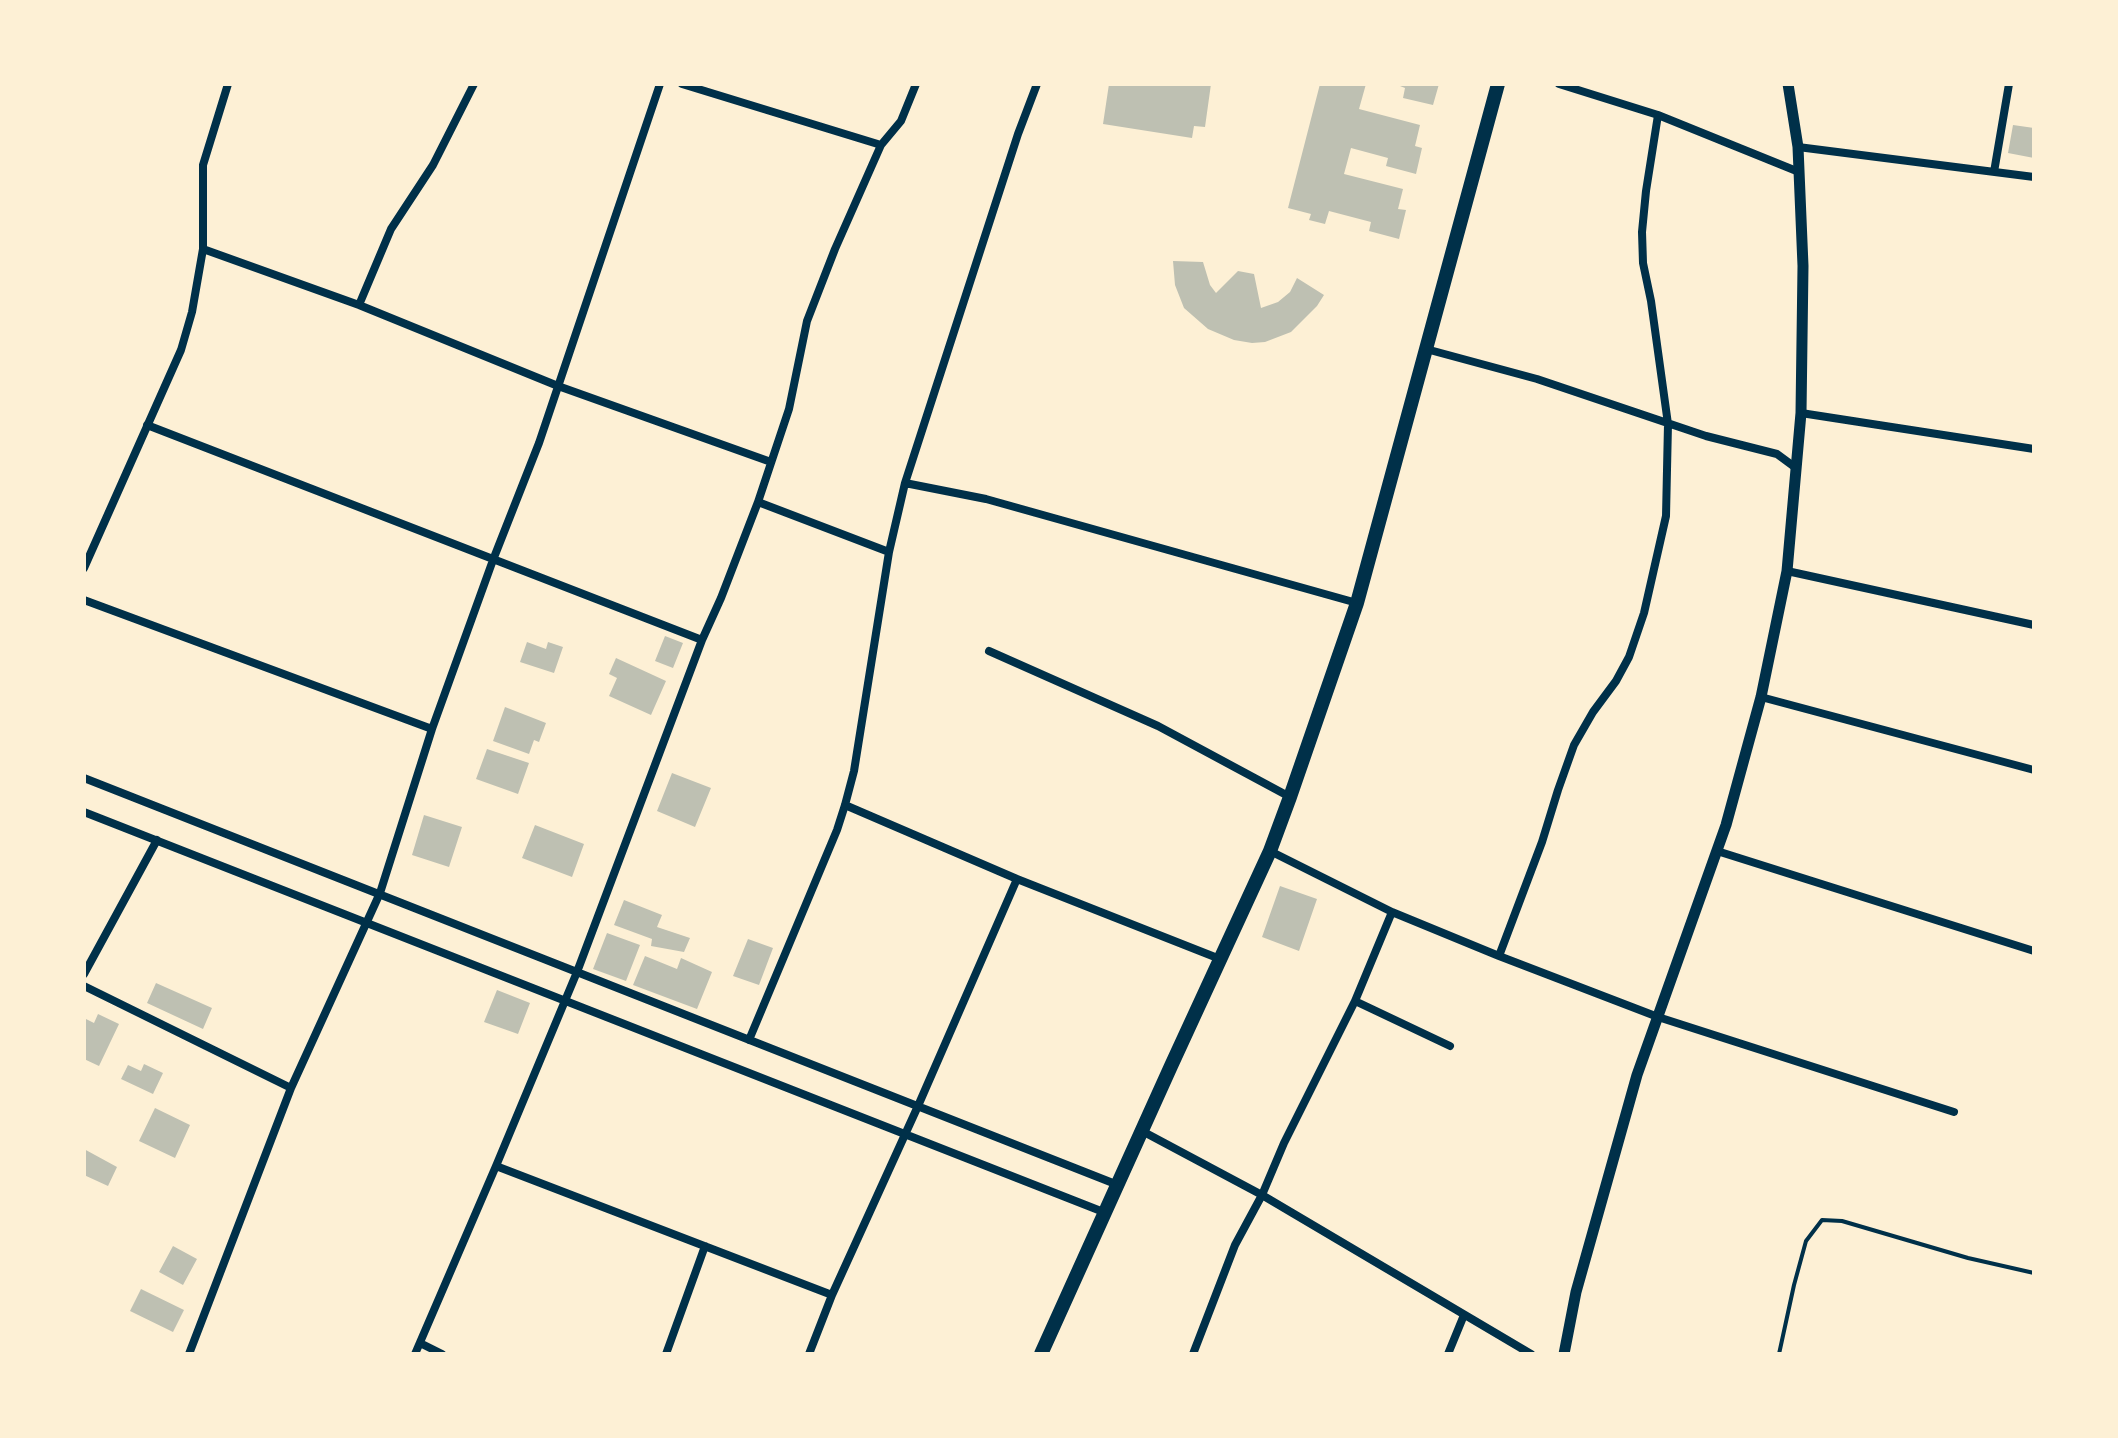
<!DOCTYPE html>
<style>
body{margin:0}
#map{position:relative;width:2118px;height:1438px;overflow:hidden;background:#fdf0d5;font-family:"Roboto Serif",serif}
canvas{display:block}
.frame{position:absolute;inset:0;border:86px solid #fdf0d5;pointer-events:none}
</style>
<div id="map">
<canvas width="2118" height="1438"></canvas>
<div class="frame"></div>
</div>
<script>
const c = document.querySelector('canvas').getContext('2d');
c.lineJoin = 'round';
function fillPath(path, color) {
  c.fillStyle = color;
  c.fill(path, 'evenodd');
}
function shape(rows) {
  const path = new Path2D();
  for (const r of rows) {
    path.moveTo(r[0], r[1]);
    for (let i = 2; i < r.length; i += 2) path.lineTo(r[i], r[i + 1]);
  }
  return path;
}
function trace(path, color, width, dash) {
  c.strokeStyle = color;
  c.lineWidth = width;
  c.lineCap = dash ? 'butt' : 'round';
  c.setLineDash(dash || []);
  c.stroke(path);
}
const building = shape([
 [1109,84,1211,84,1205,127,1194,126,1192,138,1103,124],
 [1320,84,1366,84,1359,109,1420,125,1415,146,1422,148,1416,174,1386,166,1388,158,1351,148,1344,174,1403,189,1398,209,1406,210,1399,239,1369,231,1371,222,1329,211,1325,224,1309,220,1311,214,1288,208],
 [1395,84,1439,84,1433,105,1403,98,1405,88],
 [2013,125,2034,128,2034,158,2008,153],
 [1173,261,1203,262,1210,285,1216,293,1238,271,1254,274,1261,308,1278,302,1290,292,1297,278,1324,295,1317,306,1291,332,1265,342,1252,343,1234,340,1208,329,1184,308,1175,285],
 [665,636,683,643,673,668,655,661],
 [527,642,546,649,548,642,563,647,554,673,520,662],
 [616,658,666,681,651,715,609,696,617,678,609,674],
 [505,707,546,723,539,742,534,740,529,754,493,741],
 [487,749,529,763,518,794,476,779],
 [672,773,711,788,695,827,657,811],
 [424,815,462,827,449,867,412,855],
 [535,825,584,844,572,877,522,858],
 [1280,886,1317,899,1299,951,1262,937],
 [624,900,662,915,657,927,690,938,684,952,651,946,652,939,614,925],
 [607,933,640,945,626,981,593,969],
 [748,939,773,948,759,985,733,976],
 [645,956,677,969,681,958,712,972,697,1009,633,985],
 [156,983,212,1008,203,1029,147,1003],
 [497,990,530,1003,518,1034,484,1022],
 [98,1014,119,1024,99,1066,84,1059,84,1018,94,1023],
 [144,1064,163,1073,153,1094,121,1079,128,1065,141,1071],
 [155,1108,190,1125,175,1158,139,1141],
 [84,1149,117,1167,108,1186,84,1175],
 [173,1246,197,1259,183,1285,159,1272],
 [141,1289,184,1310,173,1332,130,1311]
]);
const path = shape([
 [1779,1354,1794,1285,1806,1241,1822,1220,1842,1221,1968,1258,2034,1273]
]);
const minor = shape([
 [682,84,881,145],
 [1559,84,1658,115,1799,172],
 [1798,147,2034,177],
 [1994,172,2009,84],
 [203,249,359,305,558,386,771,462],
 [359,305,391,229,433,165,474,84],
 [1426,349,1537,379,1706,436,1777,454,1796,468],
 [1801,413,2034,449],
 [147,425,702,640],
 [905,483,986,499,1357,603],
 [758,502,889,552],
 [84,568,181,350,192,312,203,249,203,165,228,84],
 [1787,571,2034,625],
 [84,600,432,729],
 [989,651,1158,726,1290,797],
 [1761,697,2034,770],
 [84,778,1118,1185],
 [845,805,1017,879,1220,959],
 [84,812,1106,1213],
 [1270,851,1392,912,1499,956,1658,1017,1954,1112],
 [1717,851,2034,951],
 [1499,956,1542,842,1558,790,1574,745,1593,712,1616,681,1629,657,1644,613,1666,516,1668,424,1651,301,1643,263,1642,232,1646,191,1658,115],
 [84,974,157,840],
 [84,986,291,1088],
 [1355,1001,1450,1046],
 [749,1040,837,830,845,805,854,771,889,552,905,483,1018,134,1037,84],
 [1142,1131,1262,1195,1531,1354],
 [496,1166,832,1295],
 [420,1343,442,1354],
 [189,1354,291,1088,380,893,432,729,493,560,539,443,660,84],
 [415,1354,496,1166,577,972,702,640,721,598,758,502,789,409,807,321,835,249,881,145,901,121,916,84],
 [666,1354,705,1246],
 [809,1354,832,1295,918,1106,1017,879],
 [1193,1354,1235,1245,1262,1195,1284,1143,1355,1001,1392,912],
 [1448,1354,1464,1315]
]);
const tertiary = shape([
 [1564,1354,1576,1292,1637,1075,1726,825,1761,697,1787,571,1801,413,1803,266,1798,147,1788,84]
]);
const primary = shape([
 [1041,1354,1171,1066,1270,851,1290,797,1357,603,1498,84]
]);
fillPath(building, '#bec0b2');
trace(path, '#003049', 4);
trace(minor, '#003049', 8);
trace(tertiary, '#003049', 11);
trace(primary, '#003049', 14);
</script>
